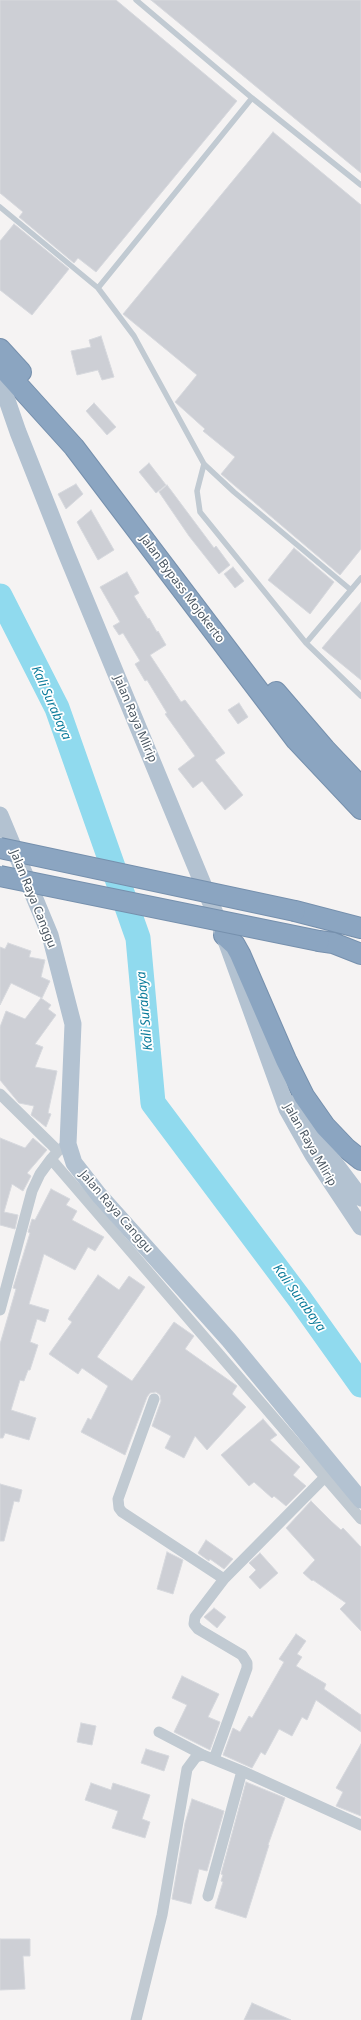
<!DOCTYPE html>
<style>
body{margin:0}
canvas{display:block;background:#f5f3f3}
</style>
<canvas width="361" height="2020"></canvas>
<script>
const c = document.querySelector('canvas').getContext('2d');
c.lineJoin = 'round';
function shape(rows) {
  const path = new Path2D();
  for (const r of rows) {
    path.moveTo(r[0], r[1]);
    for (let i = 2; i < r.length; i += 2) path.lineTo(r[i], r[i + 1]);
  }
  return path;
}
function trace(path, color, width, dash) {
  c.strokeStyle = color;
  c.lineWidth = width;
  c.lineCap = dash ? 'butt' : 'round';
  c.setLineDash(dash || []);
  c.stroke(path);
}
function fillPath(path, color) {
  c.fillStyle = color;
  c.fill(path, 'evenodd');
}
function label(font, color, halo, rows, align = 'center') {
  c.font = font + ' "Noto Sans",sans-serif';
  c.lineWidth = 3.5;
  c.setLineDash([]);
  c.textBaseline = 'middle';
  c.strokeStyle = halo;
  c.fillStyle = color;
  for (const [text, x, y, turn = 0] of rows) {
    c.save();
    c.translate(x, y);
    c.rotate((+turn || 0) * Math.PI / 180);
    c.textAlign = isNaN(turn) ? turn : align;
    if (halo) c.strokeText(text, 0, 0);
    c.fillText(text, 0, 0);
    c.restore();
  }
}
const river = shape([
 [0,596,57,708,138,938,153,1103,299,1298,361,1385]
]);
const building = shape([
 [0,0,116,0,237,101,96,272,78,258,74,263,19,217,23,212,0,193,0,0],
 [151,0,361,0,361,173,151,0],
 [273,132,361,205,361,549,340,575,221,474,235,457,203,431,205,429,175,402,197,375,123,314,273,132],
 [14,224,69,269,32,315,0,290,0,241,14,224],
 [101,336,114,377,102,380,98,370,77,375,71,351,91,347,89,340,101,336],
 [94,403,116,427,107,435,86,411,94,403],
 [149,463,166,485,156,493,139,472,149,463],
 [76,484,83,494,66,509,58,494,76,484],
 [167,485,214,548,216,546,230,565,219,574,189,536,159,492,167,485],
 [91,510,114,550,98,560,77,522,91,510],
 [294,548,334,582,310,614,268,580,294,548],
 [233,567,244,581,235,588,224,574,233,567],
 [127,572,139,593,134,596,148,619,149,618,157,632,158,631,166,645,150,655,181,702,185,700,225,753,215,760,243,795,225,810,202,781,193,788,178,769,195,756,165,714,167,713,147,680,145,681,135,664,140,661,123,633,119,635,113,626,120,622,100,587,127,572],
 [361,602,361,680,322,648,361,602],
 [239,703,248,717,238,724,228,710,239,703],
 [8,943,31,951,29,957,45,960,41,977,50,981,42,998,11,983,0,1005,0,947,5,949,8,943],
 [41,998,51,1005,48,1009,56,1015,35,1044,43,1047,35,1067,57,1071,48,1113,51,1114,46,1127,31,1115,34,1106,19,1103,0,1080,0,1027,6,1011,25,1019,41,998],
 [0,1138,25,1148,33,1138,47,1150,27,1173,31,1176,23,1191,12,1184,4,1212,18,1215,15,1229,0,1225,0,1138],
 [51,1189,70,1199,66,1205,77,1211,72,1220,104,1237,95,1251,88,1247,75,1270,44,1254,29,1304,49,1310,45,1322,37,1319,30,1342,38,1345,30,1370,28,1370,24,1381,20,1380,11,1410,36,1418,29,1440,5,1433,3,1438,0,1438,0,1344,16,1289,13,1288,30,1233,28,1232,32,1219,35,1220,51,1189],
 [98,1275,119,1290,129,1276,145,1287,97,1357,132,1381,174,1322,194,1336,185,1349,237,1386,232,1394,246,1407,207,1450,195,1436,184,1458,165,1448,171,1436,152,1426,161,1401,160,1395,156,1392,150,1393,147,1397,125,1455,81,1432,88,1418,91,1420,108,1386,82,1368,78,1374,49,1354,72,1322,68,1319,98,1275],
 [263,1419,277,1435,270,1440,300,1467,293,1475,306,1486,286,1506,274,1496,272,1498,254,1482,249,1486,221,1455,263,1419],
 [0,1484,22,1490,19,1502,14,1501,4,1541,0,1541,0,1484],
 [311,1501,331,1521,341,1530,343,1528,361,1547,361,1631,340,1609,346,1603,313,1580,312,1581,303,1573,315,1560,286,1528,311,1501],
 [206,1540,233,1559,224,1569,210,1559,209,1561,198,1553,206,1540],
 [167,1552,183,1560,173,1594,157,1589,167,1552],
 [260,1553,278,1573,260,1589,249,1577,256,1570,249,1563,260,1553],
 [214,1608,226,1617,217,1628,204,1617,214,1608],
 [296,1634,306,1641,297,1654,302,1657,296,1666,326,1684,324,1689,361,1715,361,1732,316,1700,307,1720,302,1717,292,1736,279,1729,265,1755,261,1752,252,1768,223,1755,233,1728,240,1732,249,1716,252,1718,284,1662,279,1659,296,1634],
 [182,1676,219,1694,208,1717,220,1722,210,1750,174,1732,187,1705,172,1698,182,1676],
 [81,1723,96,1726,92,1745,77,1742,81,1723],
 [361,1744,361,1816,336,1806,343,1792,336,1788,361,1744],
 [146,1749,169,1756,164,1771,141,1763,146,1749],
 [246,1782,285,1798,268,1845,269,1845,246,1918,215,1908,223,1882,221,1881,223,1875,221,1874,246,1782],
 [91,1783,111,1790,113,1783,150,1795,142,1819,150,1822,145,1838,112,1828,118,1811,85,1800,91,1783],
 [192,1799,224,1811,207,1871,199,1869,191,1904,172,1899,185,1823,192,1799],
 [0,1939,30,1939,30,1956,23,1956,25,1989,0,1990,0,1939],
 [252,2003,291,2020,244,2020,252,2003]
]);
const lane = shape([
 [136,0,252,98,361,185],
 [0,207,98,288,134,336,204,464,234,492,351,590],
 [98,288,252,98],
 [204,464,197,491,200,512,306,643],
 [361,578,306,643,361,696]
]);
const street = shape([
 [0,1094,58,1151],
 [51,1159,361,1519],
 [0,1310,32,1191,40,1174,51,1159,58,1151,68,1144],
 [154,1399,118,1499,119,1508,122,1512,224,1579],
 [159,1732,203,1755,242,1771,361,1825],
 [214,1759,247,1668,247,1663,242,1655,198,1629,194,1624,195,1617,224,1579,325,1477],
 [208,1896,242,1771],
 [136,2020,162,1915,187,1769,196,1757,203,1755]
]);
const primary = shape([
 [0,380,18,432,66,553,224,935,287,1109,313,1155,361,1227],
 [0,815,50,935,73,1024,68,1144,74,1163,99,1195,229,1340,361,1500],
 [296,1103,322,1146,361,1198]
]);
const highway = shape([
 [0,349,21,372],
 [0,365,74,447,296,740,361,809],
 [276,692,325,749,361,787],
 [295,911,361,928],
 [224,935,235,945,240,954,286,1060,304,1096,325,1126,346,1148,361,1160],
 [319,941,333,943,361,954]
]);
const highwayBridge = shape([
 [0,848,295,911],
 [0,876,319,941]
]);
const streetNames = [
 ["Jalan Bypass Mojokerto",182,589,53],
 ["Jalan Raya Mlirip",135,719,67],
 ["Jalan Raya Canggu",33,899,68],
 ["Jalan Raya Mlirip",310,1145,60],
 ["Jalan Raya Canggu",116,1212,49]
];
const waterNames = [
 ["Kali Surabaya",51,703,66],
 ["Kali Surabaya",145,1011,-95],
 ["Kali Surabaya",299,1298,54]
];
trace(river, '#90daee', 25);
fillPath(building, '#cdcfd5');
trace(building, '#d7d9de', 1);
trace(highway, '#7690ad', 22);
trace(lane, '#c1cad2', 5.5);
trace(street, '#c1cad2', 11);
trace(primary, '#b3c2d1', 17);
trace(highway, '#8ba5c1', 20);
trace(highwayBridge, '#7690ad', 22, []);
trace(highwayBridge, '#8ba5c1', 20);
label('12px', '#4a5661', '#fff', streetNames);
label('italic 13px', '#0c7c9b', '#fff', waterNames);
</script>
